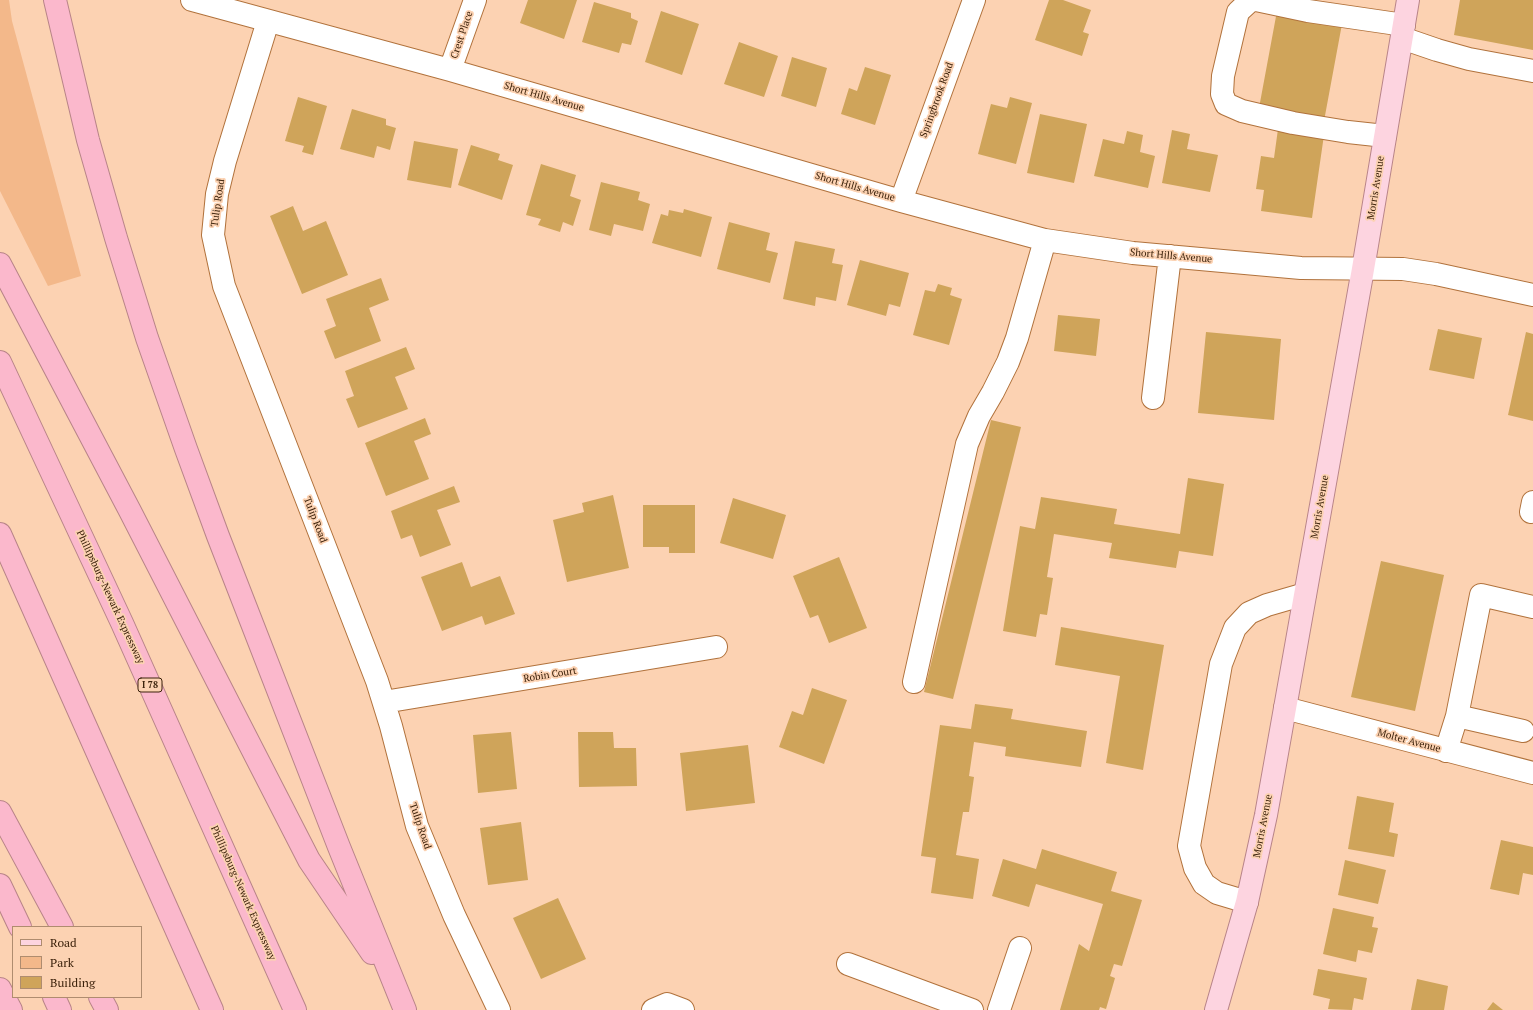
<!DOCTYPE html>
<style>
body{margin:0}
#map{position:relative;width:1533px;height:1010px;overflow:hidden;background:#fcd2b2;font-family:"PT Serif",serif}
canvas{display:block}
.legend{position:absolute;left:12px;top:926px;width:130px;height:72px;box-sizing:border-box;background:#fcd2b2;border:1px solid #af8c6f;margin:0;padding:5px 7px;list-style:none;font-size:12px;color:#3c220b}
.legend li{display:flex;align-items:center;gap:8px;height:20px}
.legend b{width:20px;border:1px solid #af8c6f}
</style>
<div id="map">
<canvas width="1533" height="1010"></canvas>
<ul class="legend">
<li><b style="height:5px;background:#fdd4e0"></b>Road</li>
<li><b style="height:11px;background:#f3b88a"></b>Park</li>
<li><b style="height:11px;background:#cfa45a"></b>Building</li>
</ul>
</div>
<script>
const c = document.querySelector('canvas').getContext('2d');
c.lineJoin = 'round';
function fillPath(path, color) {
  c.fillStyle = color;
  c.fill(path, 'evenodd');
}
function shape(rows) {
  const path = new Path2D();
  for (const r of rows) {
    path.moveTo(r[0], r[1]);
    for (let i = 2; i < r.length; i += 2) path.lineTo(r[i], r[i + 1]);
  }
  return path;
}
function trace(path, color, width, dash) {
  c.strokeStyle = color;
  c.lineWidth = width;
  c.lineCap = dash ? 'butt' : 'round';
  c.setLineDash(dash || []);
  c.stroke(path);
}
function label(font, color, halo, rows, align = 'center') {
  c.font = font + ' "PT Serif",serif';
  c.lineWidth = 3.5;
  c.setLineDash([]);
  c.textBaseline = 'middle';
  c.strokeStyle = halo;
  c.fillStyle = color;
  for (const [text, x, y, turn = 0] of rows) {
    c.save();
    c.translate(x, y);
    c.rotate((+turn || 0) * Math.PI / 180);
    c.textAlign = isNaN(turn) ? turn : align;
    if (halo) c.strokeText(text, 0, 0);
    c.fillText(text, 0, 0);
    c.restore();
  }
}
const green = shape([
 [0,0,9,0,12,21,81,276,48,286,0,191]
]);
const building = shape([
 [528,0,577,0,564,39,520,23],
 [1049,0,1063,0,1091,10,1083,32,1089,34,1082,56,1035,40],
 [1460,0,1533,0,1533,50,1454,35],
 [594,2,631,13,631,18,638,21,631,45,622,43,619,53,582,42],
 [661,11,699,24,682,75,645,62],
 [1277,11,1342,24,1324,121,1259,108],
 [739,42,778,56,764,97,724,84],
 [792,57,827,68,816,107,781,96],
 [865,67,891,75,875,125,841,114,849,88,857,91],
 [298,97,327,106,313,155,302,152,304,146,285,141],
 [1010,97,1032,103,1016,164,978,154,991,104,1007,108],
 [352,109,386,119,386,125,396,128,390,150,377,146,374,158,340,149],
 [1040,114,1087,124,1074,183,1027,173],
 [1278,129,1324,135,1312,218,1261,211,1264,190,1256,189,1261,156,1274,158],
 [1172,130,1190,134,1187,149,1218,155,1210,192,1162,183],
 [1127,131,1143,135,1140,152,1155,156,1148,188,1094,176,1103,139,1124,144],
 [414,141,458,149,451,188,407,180],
 [471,145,500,154,498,160,513,165,502,200,458,185],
 [541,164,576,175,570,196,581,200,573,226,563,222,560,232,538,225,541,219,526,215],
 [601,182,640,192,638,200,650,204,643,231,614,224,611,236,589,230],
 [293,206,303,231,326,221,348,275,302,294,270,216],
 [684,209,712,217,701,257,652,243,661,214,668,216,669,210,683,213],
 [729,222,770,233,766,250,778,253,770,283,717,269],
 [795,241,835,249,832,263,843,265,836,301,816,297,815,306,783,299],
 [860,260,909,273,900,307,889,304,886,316,847,305],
 [381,278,389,300,369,308,381,341,335,359,324,331,336,326,326,299],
 [938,284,952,288,950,295,962,299,949,345,913,335,925,290,935,292],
 [1058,315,1100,319,1096,356,1054,351],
 [1438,329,1482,338,1474,379,1429,370],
 [1206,332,1281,339,1274,420,1198,413],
 [1526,332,1533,334,1533,421,1508,415],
 [406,347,415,369,395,377,408,409,358,428,346,399,354,396,345,371],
 [425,418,431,434,414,441,429,479,386,496,365,443],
 [991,420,1021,427,953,699,924,692],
 [1188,478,1224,484,1213,556,1179,551,1176,568,1109,558,1112,543,1054,534,1047,577,1053,578,1047,615,1040,614,1036,637,1003,631,1020,526,1035,529,1041,497,1117,509,1114,524,1180,534],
 [454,486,460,502,437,510,451,545,420,557,412,535,401,539,391,511],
 [613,495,629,568,567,582,553,520,584,512,582,503],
 [733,498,786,515,773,559,720,543],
 [643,505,695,505,695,553,669,553,669,547,643,547],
 [839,557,867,628,829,643,818,615,810,618,793,576],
 [1381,561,1444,575,1415,711,1351,697],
 [462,562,471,587,500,576,515,614,485,625,482,616,442,631,421,577],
 [1061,627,1164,645,1143,770,1106,763,1120,676,1055,665],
 [812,688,847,700,824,764,779,747,792,711,803,715],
 [975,704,1013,709,1011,719,1087,731,1081,767,1005,756,1006,747,974,742,969,776,974,777,969,812,963,812,956,855,979,859,973,899,931,893,936,858,921,856,940,725,971,729],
 [511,732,517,789,478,793,473,735],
 [578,732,613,732,614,748,636,748,637,786,579,787],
 [748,745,755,803,686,811,680,753],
 [1357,796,1394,803,1389,832,1398,834,1394,857,1348,849],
 [521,822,528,880,488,885,480,828],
 [1501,840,1533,847,1533,875,1523,873,1519,895,1490,889],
 [1042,849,1117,872,1111,891,1142,900,1122,966,1114,964,1110,976,1115,978,1106,1009,1100,1007,1099,1010,1060,1010,1079,944,1089,951,1103,904,1036,884,1029,907,992,896,1003,859,1036,869],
 [1345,860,1386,870,1378,904,1338,895],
 [558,898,586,959,541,979,513,918],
 [1333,908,1374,917,1372,927,1378,928,1372,953,1358,950,1356,962,1323,954],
 [1318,969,1367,978,1363,1000,1354,998,1352,1010,1328,1009,1330,999,1313,995],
 [1417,979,1448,986,1444,1010,1411,1010],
 [1493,1002,1503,1010,1487,1010]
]);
const minor = shape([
 [192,0,450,70,901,201,1045,240,1133,253,1301,268,1403,269,1436,274,1533,295],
 [1251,0,1238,12,1223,76,1222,94,1226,104,1242,111,1293,123,1348,132,1385,136],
 [1256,0,1308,11,1404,25],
 [268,21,225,161,217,194,213,235,224,286,377,681,391,726,417,826,454,915,499,1010],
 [1402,38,1437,50,1469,59,1533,71],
 [450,70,475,0],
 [901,201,974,0],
 [1153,398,1170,256],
 [1531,512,1533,502],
 [914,682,967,444,979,416,993,392,1008,362,1017,338,1045,240],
 [384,702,716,647],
 [1285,708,1533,773],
 [1457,716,1523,731],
 [1446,751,1457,716,1481,595,1533,607],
 [1247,902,1217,893,1204,884,1195,868,1189,846,1221,664,1235,628,1249,613,1267,605,1305,594],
 [848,964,972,1010],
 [653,1010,667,1004,683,1010],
 [999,1010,1020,948]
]);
const major = shape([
 [1216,1010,1247,902,1266,815,1363,269,1408,0]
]);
const highway = shape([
 [55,0,88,140,116,238,147,338,186,449,218,536,339,847,405,1010],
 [0,264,130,511,309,860,372,953],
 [0,362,122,623,295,1010],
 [0,534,212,1010],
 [0,812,62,927],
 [0,885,20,927],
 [0,989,11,1010],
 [54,997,60,1010],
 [100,997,107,1010]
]);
const shields = [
 [150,685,24]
];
const shieldNames = [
 ["I 78",150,685]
];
const streetNames = [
 ["Crest Place",462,35,-71],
 ["Short Hills Avenue",544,97,16],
 ["Springbrook Road",937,100,-70],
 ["Short Hills Avenue",855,187,16],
 ["Morris Avenue",1376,188,-81],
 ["Tulip Road",218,203,-82],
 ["Short Hills Avenue",1171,256,5],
 ["Morris Avenue",1320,507,-80],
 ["Tulip Road",315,520,69],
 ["Phillipsburg-Newark Expressway",110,597,65],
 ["Robin Court",550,675,-9],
 ["Molter Avenue",1409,741,15],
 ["Tulip Road",420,826,71],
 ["Morris Avenue",1263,826,-79],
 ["Phillipsburg-Newark Expressway",243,893,66]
];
fillPath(green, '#f3b88a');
fillPath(building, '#cfa45a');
trace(minor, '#b1723c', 24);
trace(major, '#b88488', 24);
trace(highway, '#b88488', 24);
trace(minor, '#fff', 22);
trace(major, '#fdd4e0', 22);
trace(highway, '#fbb8cc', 22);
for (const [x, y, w] of shields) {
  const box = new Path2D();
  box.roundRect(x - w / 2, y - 7, w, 14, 3);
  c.fillStyle = '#fcd2b2';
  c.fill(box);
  trace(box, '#3c220b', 1);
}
label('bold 9px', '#3c220b', null, shieldNames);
label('10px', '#3c220b', '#fcd2b2', streetNames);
</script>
